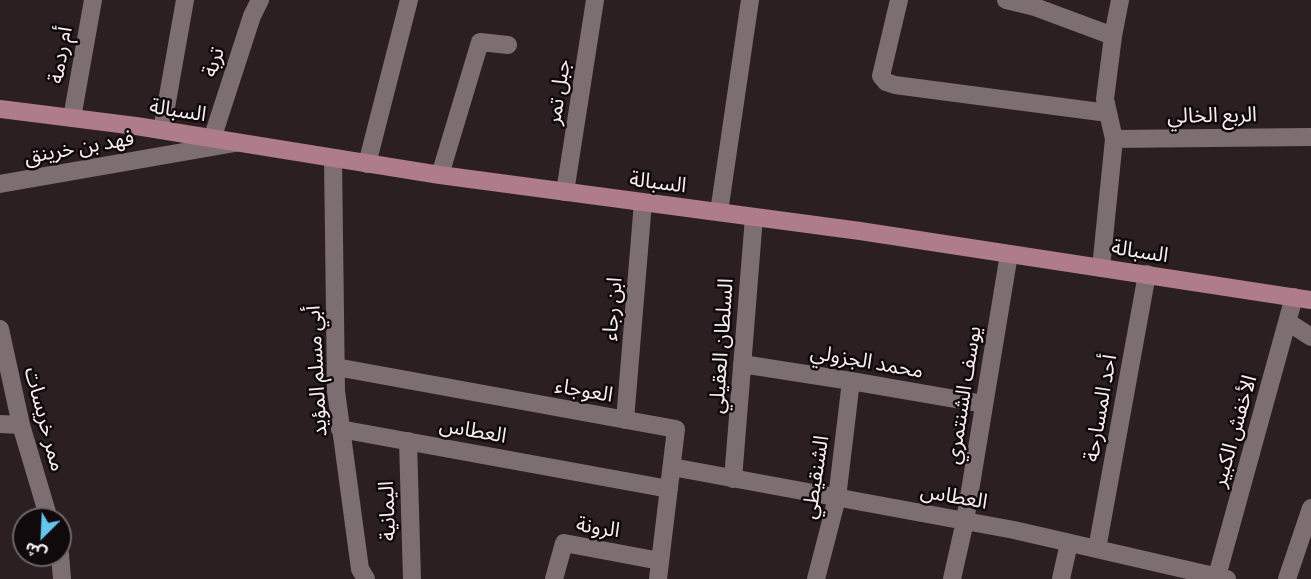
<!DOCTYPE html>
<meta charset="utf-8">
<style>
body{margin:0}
#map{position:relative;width:1311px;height:579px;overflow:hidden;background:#2b1f22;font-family:Barlow,"Noto Sans Arabic",sans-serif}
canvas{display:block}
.north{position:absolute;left:12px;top:507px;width:60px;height:60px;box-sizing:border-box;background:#100a0c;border:2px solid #6c6567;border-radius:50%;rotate:204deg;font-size:16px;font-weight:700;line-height:24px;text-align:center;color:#f6edef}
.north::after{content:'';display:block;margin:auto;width:21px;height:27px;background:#65c5ee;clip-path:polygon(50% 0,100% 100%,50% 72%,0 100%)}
</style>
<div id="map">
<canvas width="1311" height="579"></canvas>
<div class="north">ش</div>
</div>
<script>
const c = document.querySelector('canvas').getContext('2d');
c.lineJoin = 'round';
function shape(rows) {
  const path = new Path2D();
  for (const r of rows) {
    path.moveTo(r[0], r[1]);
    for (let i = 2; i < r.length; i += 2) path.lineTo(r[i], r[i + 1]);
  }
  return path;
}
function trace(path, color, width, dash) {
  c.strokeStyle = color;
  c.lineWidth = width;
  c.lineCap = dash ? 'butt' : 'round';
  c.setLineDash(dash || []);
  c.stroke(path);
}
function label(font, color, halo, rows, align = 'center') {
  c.font = font + ' Barlow,"Noto Sans Arabic",sans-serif';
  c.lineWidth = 5;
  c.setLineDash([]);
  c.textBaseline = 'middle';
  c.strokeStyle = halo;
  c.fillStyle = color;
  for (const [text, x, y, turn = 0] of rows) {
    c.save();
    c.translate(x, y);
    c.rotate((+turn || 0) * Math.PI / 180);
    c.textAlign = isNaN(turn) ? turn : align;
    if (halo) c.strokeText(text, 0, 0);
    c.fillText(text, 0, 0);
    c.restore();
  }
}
const minor = shape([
 [899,0,881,76,886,82,895,85,1108,113],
 [1006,0,1035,7,1113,36],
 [72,118,93,0],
 [162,130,185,0],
 [212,139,252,16,260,0],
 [1114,139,1311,137],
 [333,158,336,391,360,569,366,579],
 [367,164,409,0],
 [440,175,480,42,508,45],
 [0,184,235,143],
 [565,192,595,0],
 [719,212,750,0],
 [1101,268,1114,139,1105,99,1113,36,1120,0],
 [1288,322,1311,337],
 [0,329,21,425,49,519],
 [742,364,851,381,984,404],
 [336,367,676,429,658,579],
 [625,420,643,202],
 [0,424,21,425],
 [340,429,669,489],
 [408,441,412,579],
 [672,467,1014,530,1227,579],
 [733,479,754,217],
 [1097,549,1147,274],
 [60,554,62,579],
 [1217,576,1294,297],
 [554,579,564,543,660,561],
 [816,579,837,498,851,381],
 [952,579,965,521,1009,254],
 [1061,579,1069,543],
 [1287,579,1311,508]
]);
const major = shape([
 [0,109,136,126,440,175,860,231,1311,300]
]);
const streetNames = [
 ["أم ردمة",60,55,-80],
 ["تربة",213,62,-72],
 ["جبل تمر",558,92,-81],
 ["السبالة",178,110,9],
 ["الربع الخالي",1212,115,-1],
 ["فهد بن خرينق",79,147,-10],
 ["السبالة",658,182,7],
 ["السبالة",1140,251,9],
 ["ابن رجاء",612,309,-85],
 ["السلطان العقيلي",721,346,-86],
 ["محمد الجزولي",867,361,10],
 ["أبي مسلم المؤيد",316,371,-93],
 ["العوجاء",584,390,10],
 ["يوسف الشنتمري",963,395,-81],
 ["أحد المسارحة",1100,408,-80],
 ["ممر خريسات",45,419,75],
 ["العطاس",473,430,10],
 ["الأخفش الكبير",1234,431,-74],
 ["الشنقيطي",815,477,-81],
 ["العطاس",954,496,10],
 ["اليمانية",387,511,-92],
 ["الرونة",598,527,9]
];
trace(minor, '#7d6e71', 18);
trace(major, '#af7c8a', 18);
label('21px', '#f6edef', '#100a0c', streetNames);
</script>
